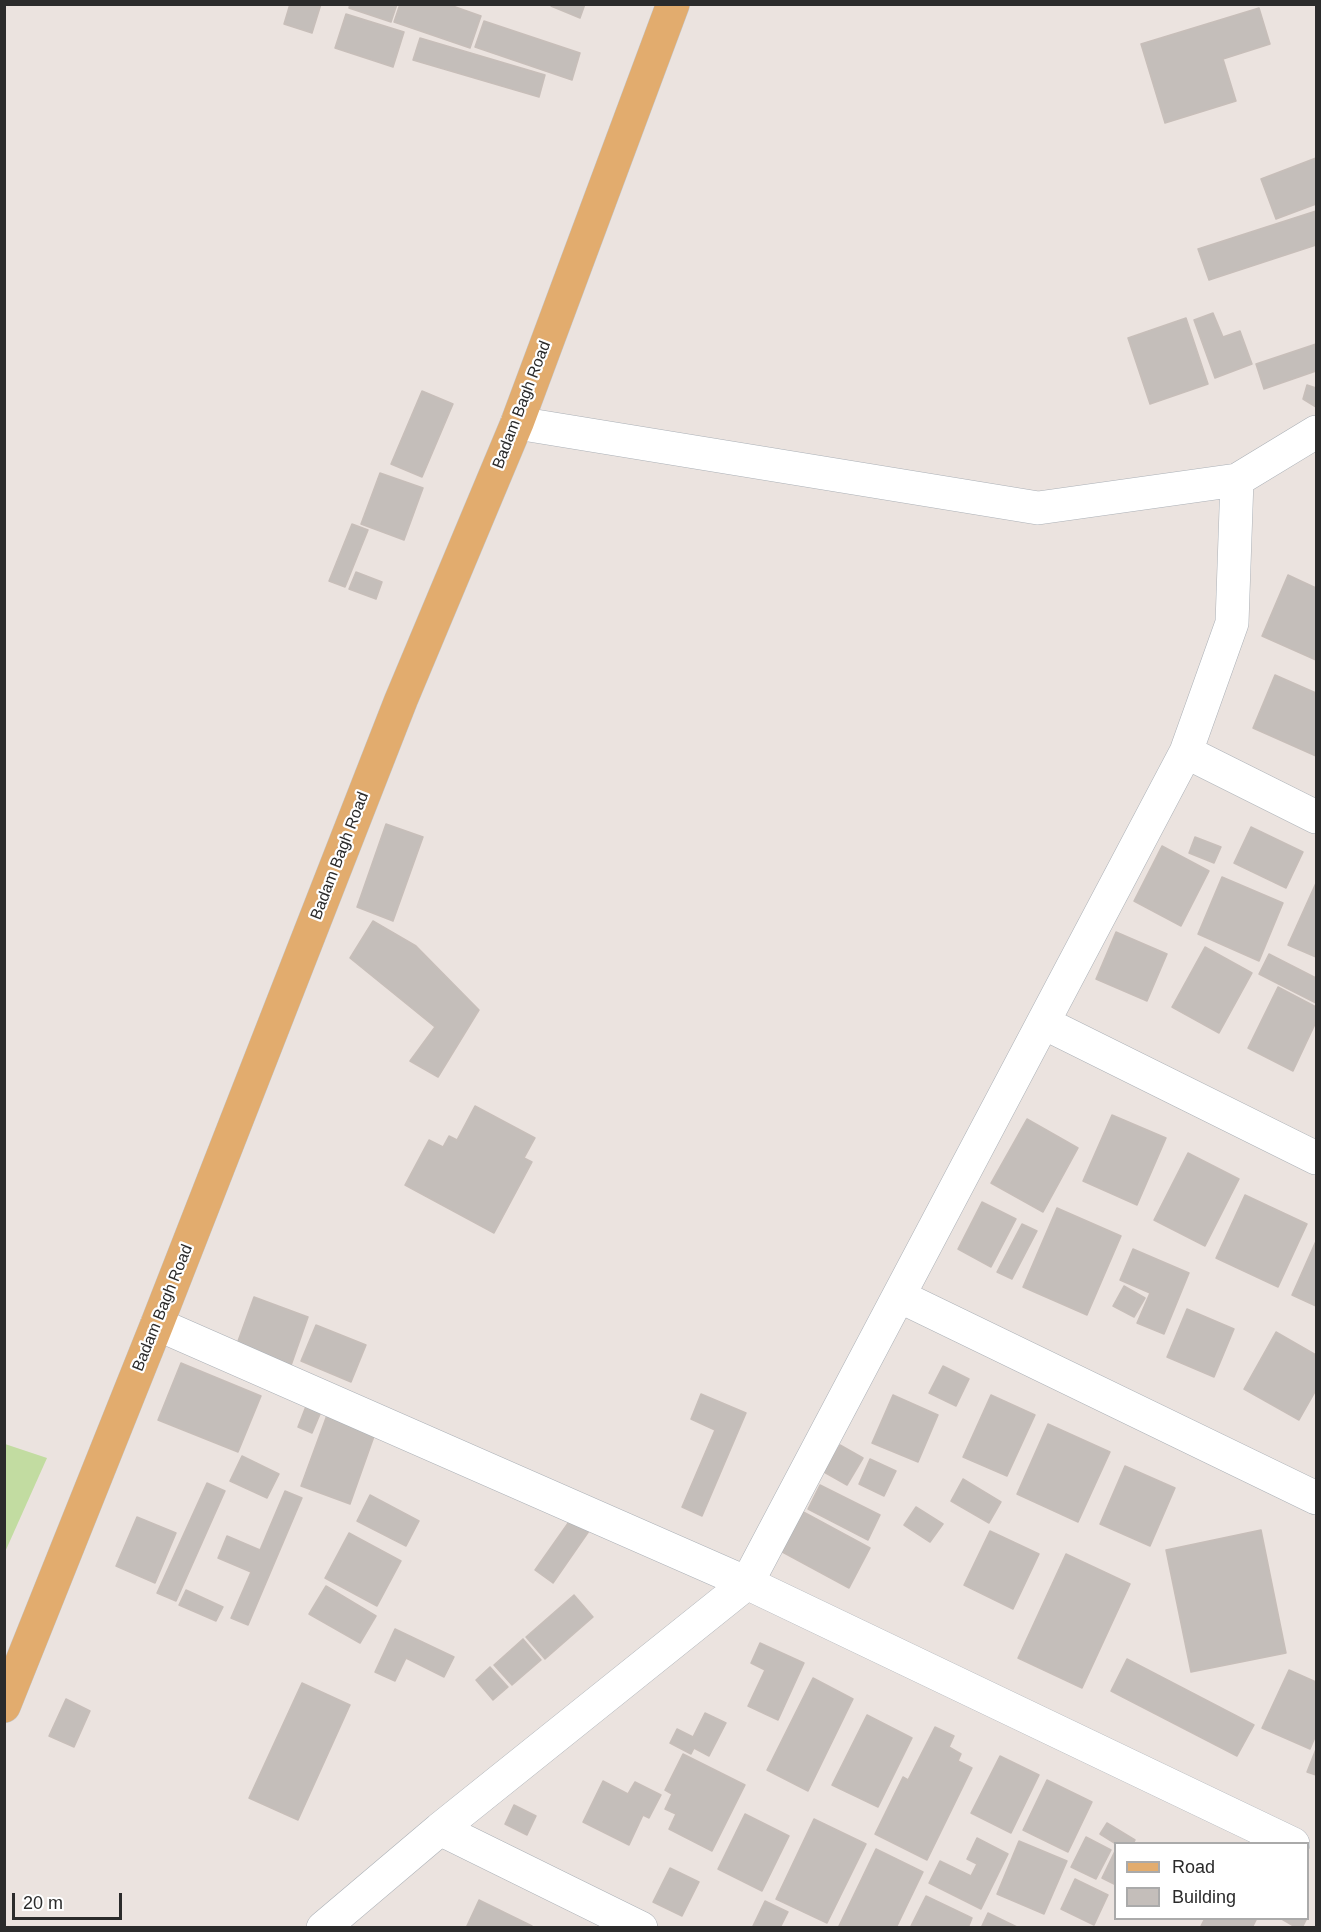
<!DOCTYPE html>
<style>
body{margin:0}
#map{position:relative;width:1321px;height:1932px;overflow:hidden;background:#ebe3df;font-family:Helvetica,sans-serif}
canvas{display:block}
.frame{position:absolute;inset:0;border:6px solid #2b2b2b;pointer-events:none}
.legend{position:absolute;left:1114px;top:1842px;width:195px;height:78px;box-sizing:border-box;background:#fff;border:2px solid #aaa;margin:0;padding:8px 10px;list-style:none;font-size:18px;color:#2b2b2b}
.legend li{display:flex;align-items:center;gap:12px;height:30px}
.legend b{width:30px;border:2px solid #aaa}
.scale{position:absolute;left:12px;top:1893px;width:110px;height:27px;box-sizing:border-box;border:3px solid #2b2b2b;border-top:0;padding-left:8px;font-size:18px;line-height:21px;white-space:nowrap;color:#2b2b2b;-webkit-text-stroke:4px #fff;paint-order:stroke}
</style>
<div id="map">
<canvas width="1321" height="1932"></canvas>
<div class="frame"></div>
<ul class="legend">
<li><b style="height:8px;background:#e2ac6e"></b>Road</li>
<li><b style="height:16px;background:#c4beba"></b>Building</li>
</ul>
<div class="scale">20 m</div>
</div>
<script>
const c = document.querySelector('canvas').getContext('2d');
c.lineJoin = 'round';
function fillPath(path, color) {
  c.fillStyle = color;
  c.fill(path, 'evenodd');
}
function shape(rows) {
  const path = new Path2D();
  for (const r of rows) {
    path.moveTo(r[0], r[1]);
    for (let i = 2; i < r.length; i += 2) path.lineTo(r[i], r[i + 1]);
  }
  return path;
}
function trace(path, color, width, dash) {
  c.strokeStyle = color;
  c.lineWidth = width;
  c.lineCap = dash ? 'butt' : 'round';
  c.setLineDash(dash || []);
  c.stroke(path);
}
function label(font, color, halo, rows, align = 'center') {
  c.font = font + ' Helvetica,sans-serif';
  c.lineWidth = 4.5;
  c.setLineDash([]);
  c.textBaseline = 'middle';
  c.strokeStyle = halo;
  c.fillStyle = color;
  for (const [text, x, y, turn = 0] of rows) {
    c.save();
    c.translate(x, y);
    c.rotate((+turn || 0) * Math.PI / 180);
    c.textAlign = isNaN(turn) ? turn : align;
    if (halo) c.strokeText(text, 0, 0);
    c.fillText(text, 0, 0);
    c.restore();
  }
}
const green = shape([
 [5,1444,47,1458,5,1552,4,1444]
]);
const building = shape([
 [290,4,321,4,312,33,284,24,290,4],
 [350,4,397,4,391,22,349,8,350,4],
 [400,4,447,4,481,16,470,48,394,22,400,4],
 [552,4,585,4,580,18,551,6,552,4],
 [1259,8,1270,44,1223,59,1236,101,1165,123,1141,44,1259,8],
 [346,14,404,32,393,67,335,48,346,14],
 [484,21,580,53,572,80,475,47,484,21],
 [420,38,545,75,539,97,413,60,420,38],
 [1316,158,1316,204,1276,219,1261,179,1316,158],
 [1316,211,1316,245,1209,280,1198,249,1316,211],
 [1213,313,1223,337,1240,331,1252,364,1215,378,1194,320,1213,313],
 [1186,318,1208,384,1150,404,1128,338,1186,318],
 [1316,344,1316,371,1264,389,1256,364,1316,344],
 [1307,385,1316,388,1316,407,1303,399,1307,385],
 [422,391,453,404,422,477,391,464,422,391],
 [380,473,423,488,404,540,361,524,380,473],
 [352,524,368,530,345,587,329,581,352,524],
 [356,572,382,582,376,599,349,589,356,572],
 [1288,575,1316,588,1316,660,1262,636,1288,575],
 [1275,675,1316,693,1316,756,1253,728,1275,675],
 [386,824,423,837,393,921,357,907,386,824],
 [1251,827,1303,852,1286,888,1234,863,1251,827],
 [1195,837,1221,847,1214,863,1189,853,1195,837],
 [1162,846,1209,871,1181,926,1134,901,1162,846],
 [1222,877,1283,903,1259,961,1198,934,1222,877],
 [1316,883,1316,957,1288,945,1316,883],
 [373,921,416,946,479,1010,438,1077,410,1061,435,1027,350,958,373,921],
 [1116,932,1167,954,1147,1001,1096,979,1116,932],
 [1205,947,1252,973,1219,1033,1172,1007,1205,947],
 [1269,954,1316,978,1316,1003,1259,974,1269,954],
 [1278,987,1316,1007,1316,1022,1293,1071,1248,1048,1278,987],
 [475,1106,535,1138,524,1158,532,1162,494,1233,405,1185,429,1140,443,1147,449,1136,457,1140,475,1106],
 [1112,1115,1166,1138,1137,1205,1083,1181,1112,1115],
 [1027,1119,1078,1148,1043,1212,991,1183,1027,1119],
 [1188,1153,1239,1179,1205,1246,1154,1220,1188,1153],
 [1245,1195,1307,1224,1278,1287,1216,1258,1245,1195],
 [982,1202,1016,1219,991,1267,958,1249,982,1202],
 [1057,1208,1121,1236,1087,1315,1023,1287,1057,1208],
 [1022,1224,1037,1231,1012,1279,997,1272,1022,1224],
 [1316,1241,1316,1306,1292,1295,1316,1241],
 [1133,1249,1189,1273,1164,1334,1137,1323,1150,1293,1120,1280,1133,1249],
 [1124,1286,1145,1298,1134,1317,1113,1306,1124,1286],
 [254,1297,308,1317,288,1374,233,1355,254,1297],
 [1187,1309,1234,1329,1214,1377,1167,1357,1187,1309],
 [316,1325,366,1345,351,1382,301,1361,316,1325],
 [1276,1332,1316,1355,1316,1390,1299,1420,1244,1389,1276,1332],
 [181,1363,261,1396,238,1452,158,1420,181,1363],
 [943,1366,969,1379,956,1406,929,1393,943,1366],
 [701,1394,746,1413,702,1516,682,1507,715,1430,691,1419,701,1394],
 [893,1395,938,1415,918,1462,872,1443,893,1395],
 [991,1395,1035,1415,1007,1476,963,1457,991,1395],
 [308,1401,323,1407,312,1433,298,1427,308,1401],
 [330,1407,378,1425,350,1504,301,1486,330,1407],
 [1048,1424,1110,1452,1078,1522,1017,1494,1048,1424],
 [840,1445,863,1458,847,1485,824,1472,840,1445],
 [242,1456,279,1474,267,1498,230,1481,242,1456],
 [870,1459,896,1471,884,1496,859,1484,870,1459],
 [1125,1466,1175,1488,1150,1546,1100,1524,1125,1466],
 [963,1479,1001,1502,989,1523,951,1501,963,1479],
 [207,1483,225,1491,176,1601,157,1593,207,1483],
 [820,1485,880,1515,868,1540,808,1509,820,1485],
 [285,1491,302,1498,248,1625,231,1618,251,1572,218,1558,227,1536,260,1550,285,1491],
 [370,1495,419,1521,406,1546,357,1521,370,1495],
 [916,1507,943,1524,930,1542,904,1525,916,1507],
 [796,1508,870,1548,849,1588,775,1548,796,1508],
 [137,1517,176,1533,155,1583,116,1566,137,1517],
 [571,1519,589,1531,553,1583,535,1570,571,1519],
 [1261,1530,1286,1653,1191,1672,1166,1550,1261,1530],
 [990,1531,1039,1554,1013,1609,964,1585,990,1531],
 [349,1533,401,1561,377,1606,325,1578,349,1533],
 [1066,1554,1130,1584,1082,1688,1018,1658,1066,1554],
 [326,1586,376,1616,360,1643,309,1614,326,1586],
 [186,1590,223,1607,216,1621,179,1605,186,1590],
 [574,1595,593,1617,545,1659,526,1637,574,1595],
 [395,1629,454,1657,444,1677,406,1658,395,1681,375,1672,395,1629],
 [523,1639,541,1660,512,1685,494,1665,523,1639],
 [760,1643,804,1663,778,1720,748,1706,765,1670,751,1663,760,1643],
 [1127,1659,1254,1725,1237,1756,1111,1691,1127,1659],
 [490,1667,508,1687,493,1700,476,1680,490,1667],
 [1289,1670,1316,1682,1316,1735,1310,1749,1262,1728,1289,1670],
 [813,1678,853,1699,808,1791,767,1770,813,1678],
 [302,1683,350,1705,298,1820,249,1798,302,1683],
 [66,1699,90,1711,74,1747,49,1736,66,1699],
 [705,1713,726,1723,709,1756,694,1748,691,1754,670,1743,677,1729,693,1737,705,1713],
 [867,1715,912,1738,878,1807,832,1785,867,1715],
 [935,1727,954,1736,949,1747,961,1754,958,1761,972,1768,927,1860,875,1834,903,1777,908,1780,935,1727],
 [1316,1749,1316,1775,1307,1772,1316,1749],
 [683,1754,745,1785,712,1851,669,1829,676,1814,665,1809,672,1794,665,1790,683,1754],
 [1000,1756,1039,1775,1011,1833,971,1813,1000,1756],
 [1047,1780,1092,1802,1068,1852,1023,1830,1047,1780],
 [603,1781,628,1794,635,1782,661,1795,649,1818,643,1815,629,1845,583,1822,603,1781],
 [514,1805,536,1816,527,1835,505,1824,514,1805],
 [745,1814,789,1836,762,1891,718,1869,745,1814],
 [814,1819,866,1844,827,1923,776,1899,814,1819],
 [1107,1823,1135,1840,1133,1844,1116,1844,1100,1834,1107,1823],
 [1086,1837,1111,1850,1096,1879,1071,1867,1086,1837],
 [977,1838,1008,1854,981,1909,929,1883,940,1861,971,1876,977,1864,967,1859,977,1838],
 [1019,1841,1067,1861,1044,1914,997,1894,1019,1841],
 [876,1849,923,1872,896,1928,838,1928,876,1849],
 [1115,1851,1116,1851,1116,1885,1102,1878,1115,1851],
 [670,1868,699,1882,682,1916,653,1902,670,1868],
 [1075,1879,1108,1895,1094,1925,1061,1909,1075,1879],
 [926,1896,972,1918,968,1928,910,1928,926,1896],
 [479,1900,532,1926,532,1928,466,1928,479,1900],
 [765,1901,788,1912,780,1928,752,1928,765,1901],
 [988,1913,1019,1928,981,1928,988,1913],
 [1205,1918,1257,1918,1252,1928,1200,1928,1205,1918],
 [1280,1918,1307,1918,1302,1928,1297,1928,1280,1918]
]);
const minor = shape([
 [517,423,1038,508,1237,480,1316,432],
 [1186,752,1316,817],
 [1044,1023,1316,1158],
 [899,1296,1316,1498],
 [157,1324,747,1583,1293,1844],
 [440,1829,641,1928],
 [323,1928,440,1829,747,1583,1186,752,1232,623,1237,480]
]);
const major = shape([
 [4,1706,157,1324,401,700,517,423,673,4]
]);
const streetNames = [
 ["Badam Bagh Road",522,405,-69],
 ["Badam Bagh Road",340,856,-69],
 ["Badam Bagh Road",163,1308,-68]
];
fillPath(green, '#c2dca1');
fillPath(building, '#c4beba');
trace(building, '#c7beb9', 1.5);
trace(minor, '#abb0b6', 34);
trace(major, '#c4c4c4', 34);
trace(minor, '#fff', 33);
trace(major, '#e2ac6e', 33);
label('16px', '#2b2b2b', '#fff', streetNames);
</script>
